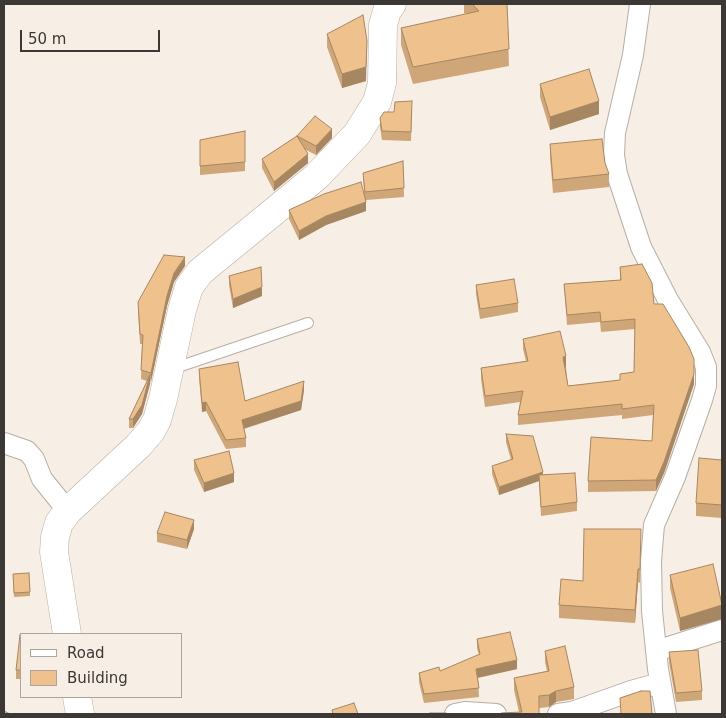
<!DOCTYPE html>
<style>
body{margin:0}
#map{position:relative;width:726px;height:718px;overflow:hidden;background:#f7eee5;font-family:"DejaVu Sans",sans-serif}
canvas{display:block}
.frame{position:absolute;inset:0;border:5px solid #3b3835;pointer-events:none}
.legend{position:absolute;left:20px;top:633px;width:162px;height:65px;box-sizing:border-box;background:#f7eee5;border:1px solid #aca59f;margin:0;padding:6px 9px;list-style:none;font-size:15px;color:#3b3835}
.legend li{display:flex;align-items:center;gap:10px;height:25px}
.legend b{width:25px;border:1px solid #aca59f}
.scale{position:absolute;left:20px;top:30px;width:140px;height:22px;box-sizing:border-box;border:2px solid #3b3835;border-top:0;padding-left:6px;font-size:15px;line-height:18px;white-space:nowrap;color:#3b3835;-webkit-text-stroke:4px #f7eee5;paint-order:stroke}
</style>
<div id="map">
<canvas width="726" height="718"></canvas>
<div class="frame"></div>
<ul class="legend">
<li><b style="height:6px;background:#fff"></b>Road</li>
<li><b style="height:14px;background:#efc18c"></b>Building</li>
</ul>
<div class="scale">50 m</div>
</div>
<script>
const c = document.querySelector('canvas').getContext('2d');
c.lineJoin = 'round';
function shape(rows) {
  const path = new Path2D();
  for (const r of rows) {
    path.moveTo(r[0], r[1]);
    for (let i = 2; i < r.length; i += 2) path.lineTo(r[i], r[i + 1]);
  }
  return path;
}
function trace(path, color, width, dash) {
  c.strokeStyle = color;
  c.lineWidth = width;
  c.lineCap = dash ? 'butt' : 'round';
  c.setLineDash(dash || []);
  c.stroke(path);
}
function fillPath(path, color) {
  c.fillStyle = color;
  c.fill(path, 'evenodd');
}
const lane = shape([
 [172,369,308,323]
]);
const street = shape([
 [640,4,633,55,615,133,614,155,617,174,641,247,668,300,700,352,706,367,706,386,702,400,675,477,654,525,651,561,652,611,658,669,666,714],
 [4,443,27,451,34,459,42,479,68,511],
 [656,651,722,630],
 [455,714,465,712,496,714],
 [558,714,572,712,631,691,660,683]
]);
const secondary = shape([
 [67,634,54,552,55,537,59,523,68,511,138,446,151,431,157,420,163,399,182,310,189,287,200,272,316,177,357,134,377,102,382,83,383,25,387,11,392,4],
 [77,697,80,714]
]);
const wall = shape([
 [464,4,507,4,509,66,413,84,401,45,401,28,466,14,464,13],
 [327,34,366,81,342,88,327,47],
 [540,84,599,114,550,130,540,97],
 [412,110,411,141,382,140,380,127,380,118,394,112],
 [245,131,245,171,200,175,200,140],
 [297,136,332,138,316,155,304,149,308,163,274,191,262,168,262,159],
 [550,144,605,163,609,174,609,187,553,193,550,157],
 [403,161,404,197,366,200,366,211,326,225,299,240,289,219,289,210,364,192,363,173],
 [185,266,174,282,167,306,150,384,142,414,133,428,129,428,129,419,147,381,141,379,142,344,140,344,138,311],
 [620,267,654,304,694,384,664,473,656,491,588,492,588,481,652,441,653,415,622,419,622,415,518,425,518,415,520,402,485,407,481,379,481,368,526,361,523,349,523,339,566,367,568,386,620,380,620,374,634,372,635,329,601,332,600,322,567,325,564,284,620,280],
 [229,276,262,296,233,308,229,285],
 [476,285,518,303,518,312,480,319,476,294],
 [199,369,245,401,304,390,301,410,244,429,246,438,246,447,226,449,206,411,202,412,199,378],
 [506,434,543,475,577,502,577,511,541,516,539,481,499,495,492,474,492,466,511,460,506,442],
 [194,460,234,482,204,492,194,470],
 [722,460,722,518,696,516,696,503],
 [194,529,187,549,157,542,157,533],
 [641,543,640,583,638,582,635,623,559,618,559,605,583,581],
 [29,573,30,596,14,597,13,574],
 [670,575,722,603,722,619,680,631,670,588],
 [21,635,21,679,16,679,16,670],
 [477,639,517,669,478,678,479,697,424,703,419,682,419,673,440,671,479,655,477,648],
 [545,651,574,687,574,699,556,702,549,707,539,708,539,714,519,712,514,690,514,678,547,671,545,662],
 [669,652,702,691,702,700,676,702,669,662]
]);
const shadedWall = shape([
 [367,41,366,81,342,88,342,74],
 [599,101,599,114,550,130,550,117],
 [332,129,332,138,316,155,316,146],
 [308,154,308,163,274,191,274,182],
 [366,202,366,211,326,225,299,240,299,231,326,216],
 [185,257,185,266,174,282,167,306,151,382,151,373,167,296,174,273],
 [262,287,262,296,233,308,233,299],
 [566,356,566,367,563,367,563,357],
 [694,374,694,384,664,473,656,491,656,480],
 [150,375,150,384,142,414,133,428,133,419],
 [304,381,304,390,301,410,242,429,242,420],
 [206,402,206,411,202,412,202,403],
 [543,472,543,479,539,475,539,481,499,495,499,487],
 [234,473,234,482,204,492,204,483],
 [194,520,194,529,187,549,187,540],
 [638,569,638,582,635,623,635,610],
 [722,605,722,619,680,631,680,618],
 [517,660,517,669,476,678,476,669],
 [556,691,556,702,549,707,549,695]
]);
const building = shape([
 [472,4,507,4,509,49,413,67,401,28,479,11,472,4],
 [363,15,367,41,366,67,342,74,327,34,363,15],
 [589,69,599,101,550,117,540,84,589,69],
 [412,101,411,132,382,131,380,118,384,112,394,112,395,102,412,101],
 [315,116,332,129,316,146,297,136,315,116],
 [245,131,245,162,200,166,200,140,245,131],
 [297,136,308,154,274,182,262,159,297,136],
 [602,139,605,163,609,174,553,180,550,144,602,139],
 [403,161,404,188,365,192,363,173,403,161],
 [361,182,366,202,326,216,299,231,289,210,291,209,324,194,361,182],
 [164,255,185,257,174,273,167,296,151,373,141,370,143,335,140,334,138,302,164,255],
 [642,264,652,283,654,304,663,304,689,347,694,359,694,374,664,462,656,480,588,481,591,437,652,441,654,405,622,409,622,404,518,415,523,391,485,396,481,368,528,361,523,339,560,331,566,356,563,357,568,386,620,380,620,374,634,372,635,319,601,322,600,312,567,315,564,284,621,280,620,267,642,264],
 [261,267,262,287,233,299,229,276,261,267],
 [514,279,518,303,480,309,476,285,514,279],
 [238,362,245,401,304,381,301,401,242,420,246,438,226,440,206,402,202,403,199,369,238,362],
 [150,375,142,405,133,419,129,419,150,375],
 [506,434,533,436,543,472,499,487,492,466,513,459,506,434],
 [229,451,234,473,204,483,194,460,229,451],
 [699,458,722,460,722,505,696,503,699,458],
 [575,473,577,502,541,507,539,475,575,473],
 [165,512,194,520,187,540,157,533,165,512],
 [584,529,641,529,640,569,638,569,635,610,559,605,561,579,583,581,584,529],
 [713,564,722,605,680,618,670,575,713,564],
 [29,573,30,592,14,593,13,574,29,573],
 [510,632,517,660,476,669,479,688,424,694,419,673,439,667,440,671,480,654,477,639,510,632],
 [20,635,21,635,21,670,16,670,20,635],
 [565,646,574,687,556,691,549,695,539,696,539,714,501,714,501,713,522,712,514,678,549,671,545,651,565,646],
 [698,650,702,691,676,693,669,652,698,650],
 [641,691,650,691,652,714,621,714,620,698,641,691],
 [354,703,358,714,333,714,332,710,354,703],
 [4,711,10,714,4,714,4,711],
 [430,713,446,713,448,714,430,714,430,713]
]);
trace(lane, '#b7afa6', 12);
trace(street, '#b7afa6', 22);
trace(secondary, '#b7afa6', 29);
trace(lane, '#fff', 10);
trace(street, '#fff', 20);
trace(secondary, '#fff', 28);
fillPath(wall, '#cea678');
fillPath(shadedWall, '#a78762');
fillPath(building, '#efc18c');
trace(building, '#a78762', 1);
</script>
